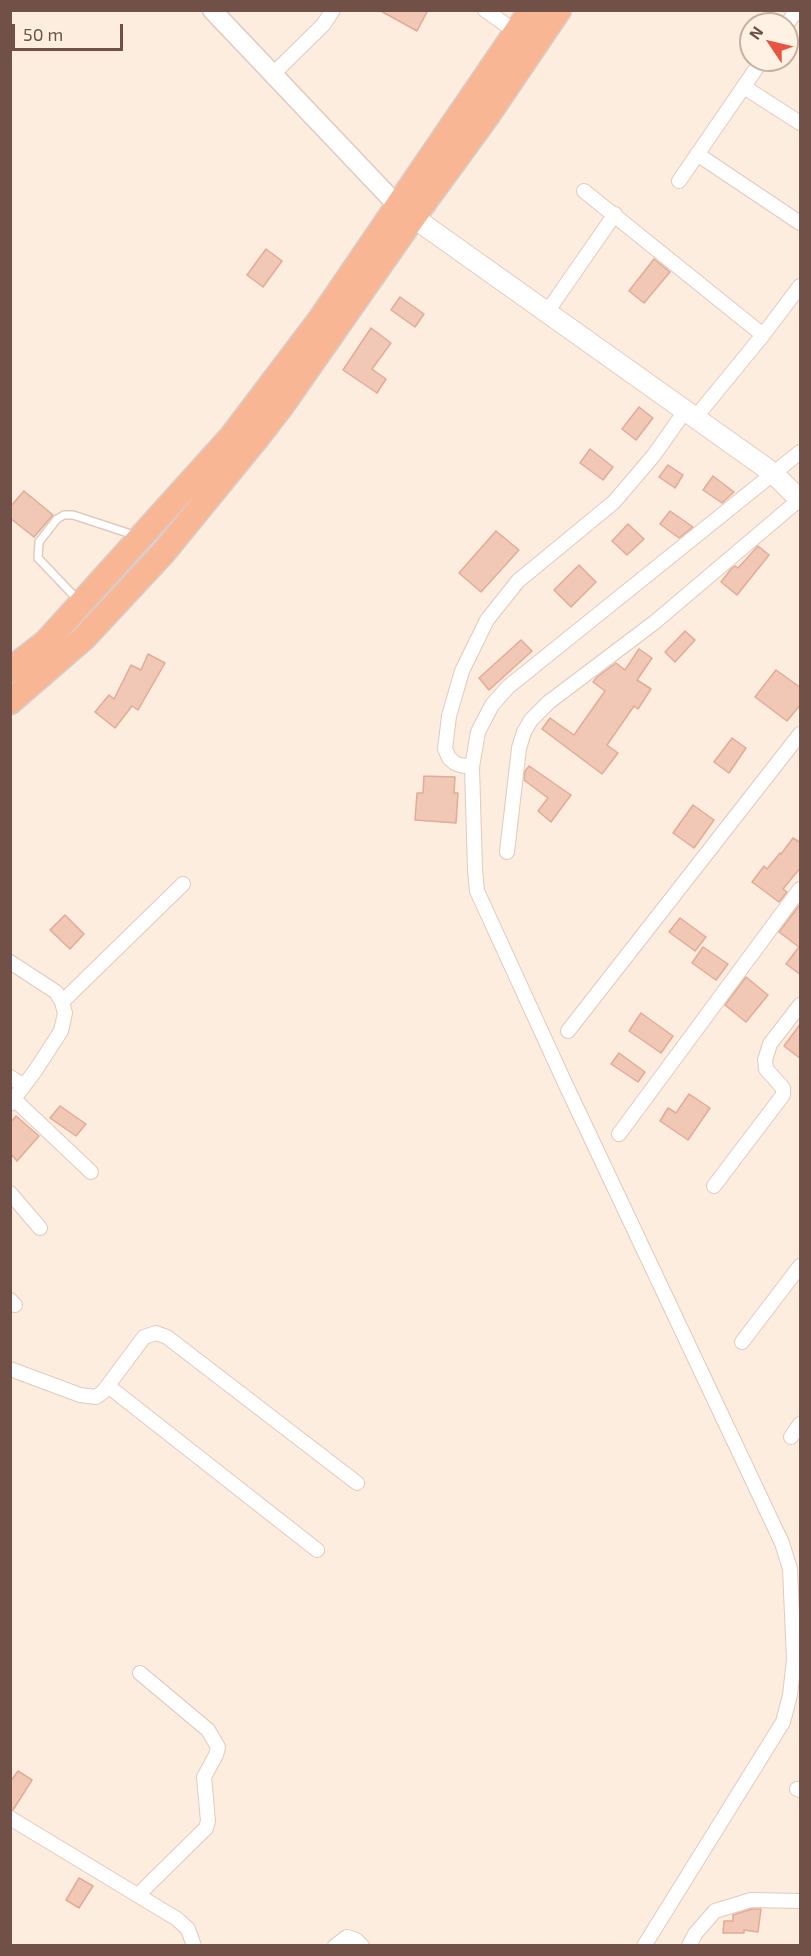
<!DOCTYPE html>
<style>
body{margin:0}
#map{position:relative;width:811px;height:1956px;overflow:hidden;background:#fcedde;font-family:"Exo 2",sans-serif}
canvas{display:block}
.frame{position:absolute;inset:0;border:12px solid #715147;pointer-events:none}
.north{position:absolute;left:739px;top:12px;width:60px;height:60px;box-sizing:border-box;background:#fff1e4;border:2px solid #c6b1a5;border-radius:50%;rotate:305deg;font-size:16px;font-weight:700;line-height:24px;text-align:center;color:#715147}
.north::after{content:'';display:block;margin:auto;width:21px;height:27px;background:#e75542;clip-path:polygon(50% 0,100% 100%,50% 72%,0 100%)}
.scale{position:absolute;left:12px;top:24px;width:111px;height:27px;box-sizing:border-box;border:3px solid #715147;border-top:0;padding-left:8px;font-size:18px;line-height:21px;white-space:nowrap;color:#715147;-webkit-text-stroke:4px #fff1e4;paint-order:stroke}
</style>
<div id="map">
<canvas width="811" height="1956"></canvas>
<div class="frame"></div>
<div class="north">N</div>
<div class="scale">50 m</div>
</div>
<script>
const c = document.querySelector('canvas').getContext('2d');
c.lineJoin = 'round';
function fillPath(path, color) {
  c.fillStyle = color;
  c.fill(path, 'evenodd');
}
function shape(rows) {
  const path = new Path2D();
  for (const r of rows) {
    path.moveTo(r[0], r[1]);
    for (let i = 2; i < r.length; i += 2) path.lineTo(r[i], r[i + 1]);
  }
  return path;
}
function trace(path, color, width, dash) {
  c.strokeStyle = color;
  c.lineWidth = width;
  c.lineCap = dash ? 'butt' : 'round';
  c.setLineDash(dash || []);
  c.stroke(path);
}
const building = shape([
 [379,10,428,10,417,31,379,10],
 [266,249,282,261,263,287,247,275,266,249],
 [654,259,670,272,644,303,629,291,654,259],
 [400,297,424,314,415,327,391,310,400,297],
 [371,328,391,343,372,369,386,379,377,393,343,370,371,328],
 [639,407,653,418,636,440,622,429,639,407],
 [590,449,613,467,603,480,580,463,590,449],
 [668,465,683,475,675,488,659,477,668,465],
 [713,476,734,492,722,503,703,490,713,476],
 [24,491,53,515,34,537,10,518,10,507,24,491],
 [670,511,693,527,679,538,660,524,670,511],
 [628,524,644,539,627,555,612,541,628,524],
 [496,531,519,550,481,592,459,573,496,531],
 [758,546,769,555,737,595,721,582,731,569,735,566,738,568,758,546],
 [579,565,596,582,571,607,554,590,579,565],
 [685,631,695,640,675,662,665,652,685,631],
 [521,640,532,651,489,690,479,678,521,640],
 [639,649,652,658,637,680,651,689,638,709,634,706,607,745,618,753,602,774,542,729,550,718,574,735,605,691,593,682,597,677,616,663,625,670,639,649],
 [148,654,165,663,138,710,132,706,115,728,95,712,109,695,114,699,131,665,141,670,148,654],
 [776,670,801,688,801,704,787,721,755,697,776,670],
 [732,738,746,748,729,773,714,762,732,738],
 [529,766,571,795,551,822,538,811,548,798,524,780,525,771,529,766],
 [424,776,455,777,454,793,458,793,456,823,415,820,417,793,423,793,424,776],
 [693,805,714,820,694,848,673,833,693,805],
 [793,838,801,843,801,867,783,889,787,892,779,902,752,882,764,866,767,869,780,853,781,854,793,838],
 [801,903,801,975,786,964,799,947,779,932,801,903],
 [65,915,84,934,70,949,50,930,65,915],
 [680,918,706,937,695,951,669,932,680,918],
 [703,947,728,964,716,980,692,963,703,947],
 [746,977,768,995,746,1022,725,1005,746,977],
 [641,1013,673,1036,661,1053,629,1031,641,1013],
 [801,1023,801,1059,784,1046,801,1023],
 [619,1053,645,1072,638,1082,611,1064,619,1053],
 [689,1094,710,1108,688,1140,660,1121,668,1108,676,1113,689,1094],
 [60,1106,86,1124,76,1136,50,1118,60,1106],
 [16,1116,39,1136,17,1161,10,1153,10,1123,16,1116],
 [18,1771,32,1780,13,1810,10,1809,10,1782,18,1771],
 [79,1878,93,1886,79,1908,66,1900,79,1878],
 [752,1909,761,1909,758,1932,744,1930,744,1933,723,1933,724,1921,733,1921,733,1915,752,1909]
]);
const service = shape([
 [77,599,38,558,39,542,57,519,64,515,73,515,134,535]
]);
const minor = shape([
 [485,10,516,32],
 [787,24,797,10],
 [272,75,323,25,333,10],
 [744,87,800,123],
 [697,154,800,223],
 [679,181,762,60],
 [584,191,763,335],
 [547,312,615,214],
 [695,418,763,335,800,286],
 [472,767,460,765,455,763,449,758,445,749,449,716,462,671,487,620,518,581,614,502,654,455,685,411],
 [507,852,519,748,524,732,531,720,549,702,655,622,800,499],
 [10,962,56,992,62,1002,65,1013,61,1031,35,1071,10,1104],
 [62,1002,183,884],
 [568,1031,800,734],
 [10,1077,24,1086],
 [15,1100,91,1172],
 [619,1134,800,889],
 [714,1186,783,1095,783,1088,766,1069,765,1060,770,1044,800,1005],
 [10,1193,40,1228],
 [10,1300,15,1305],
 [742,1342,800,1266],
 [10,1369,80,1395,96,1397,103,1392,144,1337,156,1333,167,1337,357,1483],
 [108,1386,317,1550],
 [791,1437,800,1424],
 [797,1789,800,1790],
 [10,1818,177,1919,188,1929,194,1946],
 [138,1895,206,1828,208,1821,204,1777,216,1755,218,1747,208,1730,140,1673],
 [335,1946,347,1937,356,1940,362,1946],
 [644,1946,783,1722,790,1695,794,1660,790,1569,782,1543,564,1081,477,891,475,870,472,767,478,732,492,705,508,687,800,452],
 [689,1946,695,1934,715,1911,751,1900,800,1901]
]);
const tertiary = shape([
 [212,10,397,205]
]);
const secondary = shape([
 [403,210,773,473,800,500]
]);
const trunk = shape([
 [10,670,46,642,232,436,319,321,531,10],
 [10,702,84,638,164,552,257,438,281,407,413,218,488,115,559,10]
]);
fillPath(building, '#f1c7b6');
trace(building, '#e3ab96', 1.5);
trace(service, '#e1cabd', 10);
trace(minor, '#e1cabd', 16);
trace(tertiary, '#e1cabd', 21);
trace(secondary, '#e6caba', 22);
trace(trunk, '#d7cecb', 27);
trace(service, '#fff', 7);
trace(minor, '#fff', 14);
trace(tertiary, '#fff', 18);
trace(secondary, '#fff', 20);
trace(trunk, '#f9b694', 24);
</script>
